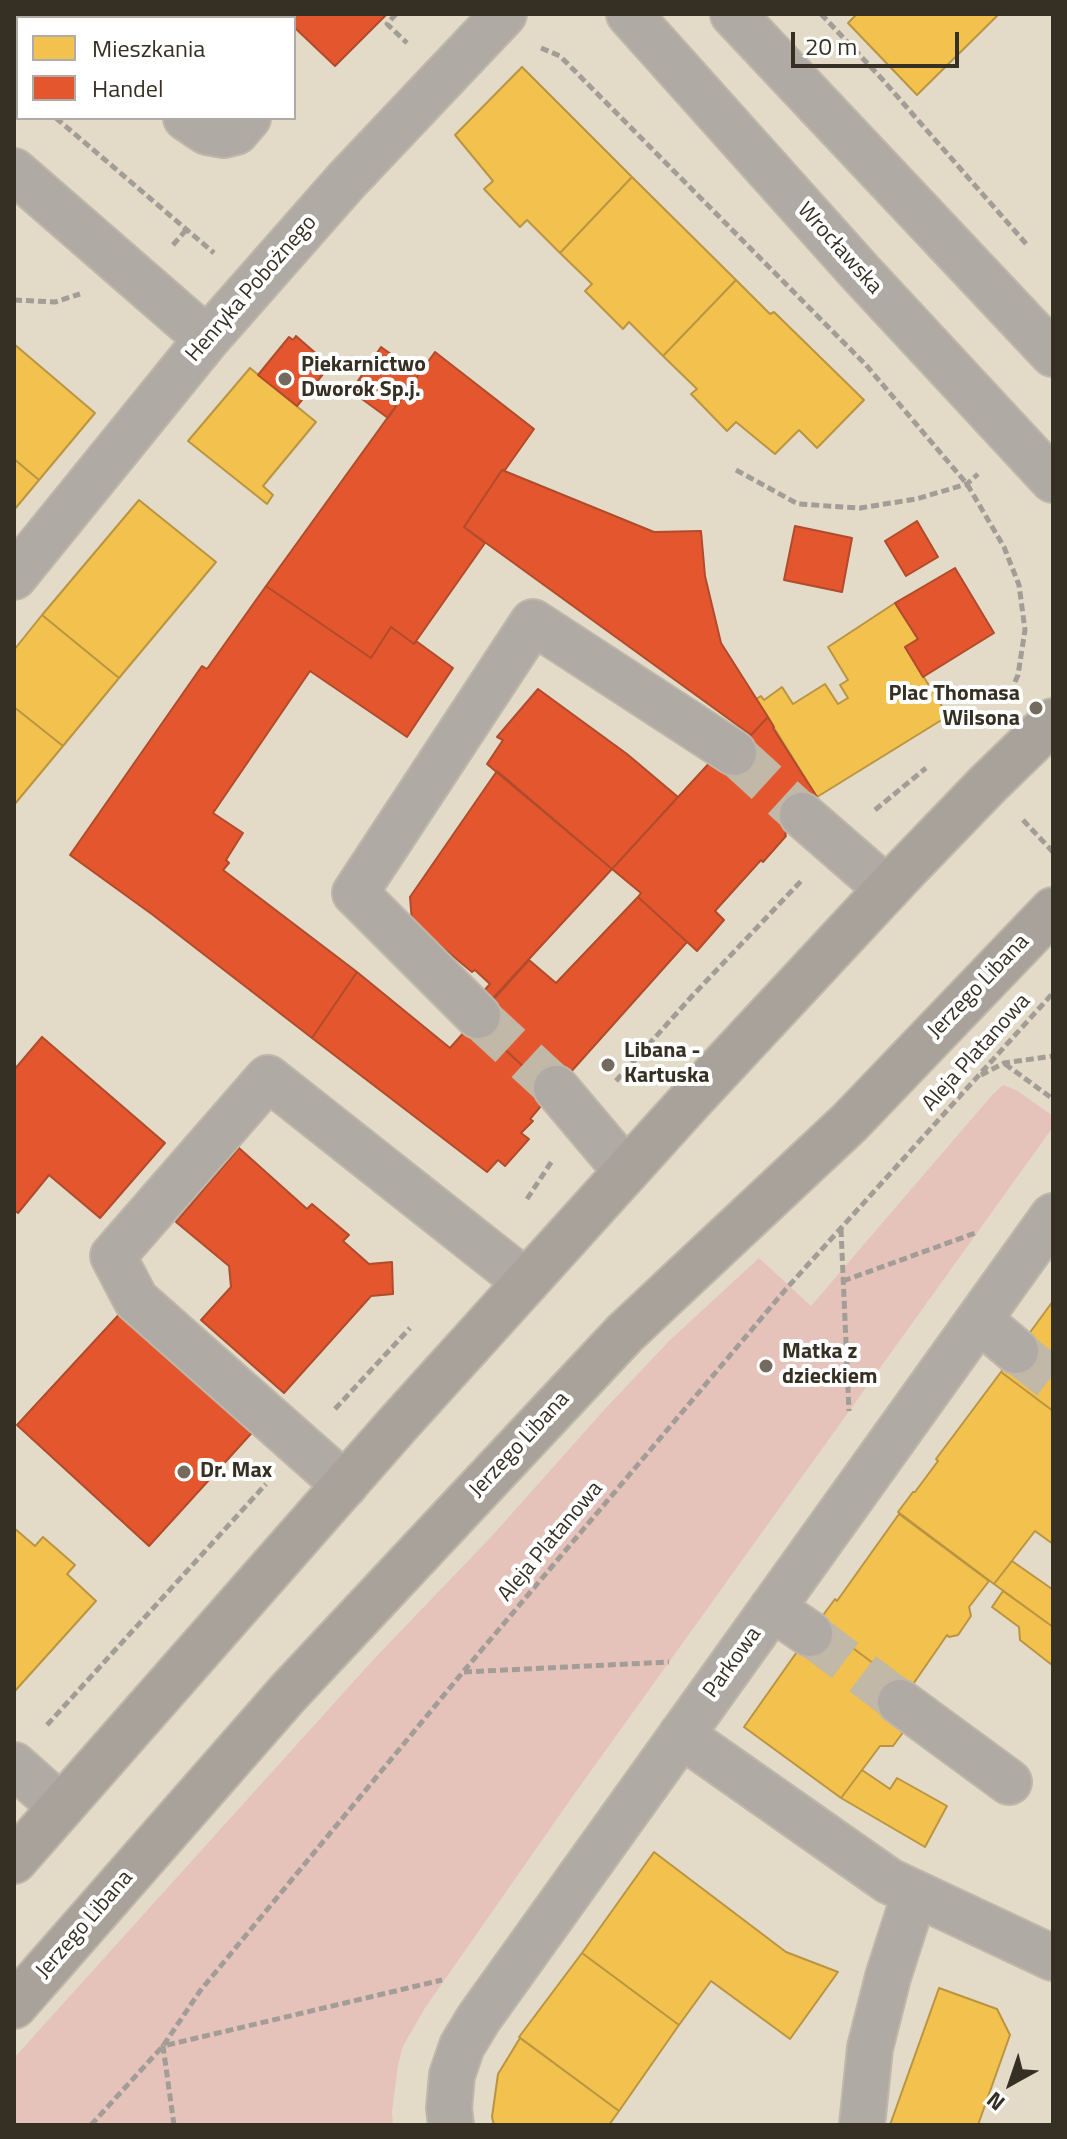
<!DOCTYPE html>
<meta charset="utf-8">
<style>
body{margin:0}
#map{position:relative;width:1067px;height:2139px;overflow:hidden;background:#e4dac8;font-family:"Titillium Web",sans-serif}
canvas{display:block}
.frame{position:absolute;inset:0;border:16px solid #362f23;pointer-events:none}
.legend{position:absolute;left:16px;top:16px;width:280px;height:104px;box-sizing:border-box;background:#fff;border:2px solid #afaca7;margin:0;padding:10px 14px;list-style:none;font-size:24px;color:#362f23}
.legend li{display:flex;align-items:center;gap:16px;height:40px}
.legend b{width:40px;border:2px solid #afaca7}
.north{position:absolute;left:971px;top:2043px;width:80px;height:80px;-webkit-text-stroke:6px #fff;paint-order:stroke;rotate:220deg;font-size:22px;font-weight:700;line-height:32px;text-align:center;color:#362f23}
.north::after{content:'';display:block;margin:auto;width:28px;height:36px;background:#362f23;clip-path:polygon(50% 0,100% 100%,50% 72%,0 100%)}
.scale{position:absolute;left:791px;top:32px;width:168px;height:36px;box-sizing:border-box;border:4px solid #362f23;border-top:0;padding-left:10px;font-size:24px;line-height:28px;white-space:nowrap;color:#362f23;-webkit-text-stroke:6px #fff;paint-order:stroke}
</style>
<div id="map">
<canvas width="1067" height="2139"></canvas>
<div class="frame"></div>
<ul class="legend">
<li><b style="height:22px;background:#f2c14e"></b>Mieszkania</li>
<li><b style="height:22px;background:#e4572e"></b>Handel</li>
</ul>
<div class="north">N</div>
<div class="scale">20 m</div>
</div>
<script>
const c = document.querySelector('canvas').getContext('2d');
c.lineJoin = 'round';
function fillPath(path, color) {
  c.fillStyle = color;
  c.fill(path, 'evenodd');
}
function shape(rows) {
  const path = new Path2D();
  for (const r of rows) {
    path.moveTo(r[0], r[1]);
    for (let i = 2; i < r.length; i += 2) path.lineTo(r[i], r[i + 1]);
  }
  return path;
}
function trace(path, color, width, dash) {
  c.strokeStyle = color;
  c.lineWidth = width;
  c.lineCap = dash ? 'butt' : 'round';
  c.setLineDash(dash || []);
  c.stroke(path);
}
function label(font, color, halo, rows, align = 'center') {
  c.font = font + ' "Titillium Web",sans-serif';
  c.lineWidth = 8;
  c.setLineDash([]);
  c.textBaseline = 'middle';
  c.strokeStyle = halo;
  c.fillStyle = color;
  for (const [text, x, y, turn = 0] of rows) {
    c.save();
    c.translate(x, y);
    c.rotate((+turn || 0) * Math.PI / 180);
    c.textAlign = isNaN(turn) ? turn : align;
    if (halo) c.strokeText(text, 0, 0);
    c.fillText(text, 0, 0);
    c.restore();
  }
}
const green = shape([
 [1003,1085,1016,1090,1053,1116,1053,1127,575,1793,425,2008,403,2046,398,2065,392,2112,393,2125,14,2125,14,2058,373,1660,491,1537,604,1410,669,1341,759,1258,811,1306,993,1094]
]);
const homes = shape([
 [857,14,999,14,917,95,848,23,857,14],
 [522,67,632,177,560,253,527,220,520,227,484,189,493,181,455,135,522,67],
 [632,177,736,280,663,356,629,322,623,329,585,291,592,284,560,253,632,177],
 [736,280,770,314,774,312,864,400,817,448,799,430,775,454,736,422,727,431,691,394,697,389,663,356,736,280],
 [14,344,95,413,39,480,14,459,14,344],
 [250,368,316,422,263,486,273,495,267,504,188,441,250,368],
 [14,459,39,480,14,510,14,459],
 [139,500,216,562,119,678,42,615,139,500],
 [895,603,918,639,905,647,948,716,817,797,756,699,761,696,764,700,782,687,793,704,825,684,838,704,848,698,840,685,848,680,828,647,895,603],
 [42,615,119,678,63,746,14,707,14,650,42,615],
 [14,707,63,746,14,805,14,707],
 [1053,1301,1053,1411,1001,1372,1053,1301],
 [1001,1372,1053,1411,1053,1544,1035,1531,994,1584,898,1512,913,1492,915,1492,938,1461,936,1459,1001,1372],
 [899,1514,989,1581,969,1607,971,1616,958,1635,949,1637,947,1635,909,1690,818,1622,835,1599,837,1601,899,1514],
 [14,1528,35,1546,43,1537,75,1565,67,1574,96,1601,14,1692,14,1528],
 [1012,1561,1052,1589,1053,1588,1053,1627,994,1584,1012,1561],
 [1003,1591,1053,1627,1052,1665,1020,1640,1019,1627,992,1607,1003,1591],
 [818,1622,909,1690,907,1727,893,1746,880,1746,841,1798,744,1727,818,1622],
 [862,1770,890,1789,897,1778,947,1806,925,1847,841,1798,862,1770],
 [654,1852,786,1952,838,1972,790,2039,711,1981,679,2025,582,1953,654,1852],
 [582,1953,679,2025,619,2111,519,2037,582,1953],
 [939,1988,997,2009,1010,2035,978,2125,890,2125,939,1988],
 [520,2038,619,2111,609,2125,494,2125,492,2117,498,2074,520,2038]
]);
const shops = shape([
 [281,14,387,14,335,66,294,27,294,18,285,18,281,14],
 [296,336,328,364,326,367,328,368,297,406,258,375,289,337,293,340,296,336],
 [381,347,419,374,388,418,351,391,381,347],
 [435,352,534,429,505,470,502,470,464,527,485,543,414,644,391,627,371,658,266,586,435,352],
 [502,470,654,532,701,531,705,576,721,643,768,717,751,735,464,527,502,470],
 [917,521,938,557,906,576,885,541,917,521],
 [795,526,852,538,842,592,784,580,795,526],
 [955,568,994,633,923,677,905,647,918,639,895,603,955,568],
 [266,586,371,658,391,627,414,644,416,641,453,668,407,737,310,671,213,813,243,833,226,860,229,863,223,870,357,972,312,1038,153,915,70,855,202,666,207,669,266,586],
 [538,689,627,754,678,797,612,869,487,764,503,740,497,737,538,689],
 [768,717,774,727,773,728,817,797,785,834,786,836,763,862,761,860,715,911,724,920,697,951,638,897,641,893,612,869,713,759,722,766,768,717],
 [497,771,612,869,482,1010,474,1002,490,984,475,970,472,972,412,922,410,897,497,771],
 [638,897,687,942,552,1093,474,1021,529,960,556,983,638,897],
 [357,972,450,1048,474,1021,552,1093,530,1119,533,1121,521,1133,529,1139,505,1166,498,1160,487,1172,312,1038,357,972],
 [42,1037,165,1143,100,1218,49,1175,18,1213,14,1210,14,1070,42,1037],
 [239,1148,307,1209,312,1204,349,1235,343,1241,369,1264,392,1262,393,1294,371,1296,284,1393,201,1320,231,1287,229,1266,176,1222,239,1148],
 [125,1308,258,1426,149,1546,17,1425,125,1308]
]);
const minorTunnel = shape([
 [734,753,802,815],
 [478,1016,556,1088],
 [1016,1351,1053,1380],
 [810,1634,900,1702]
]);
const path = shape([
 [396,14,387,24,407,43],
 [821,14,882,79,1028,246],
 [541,48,560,56,866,365,967,484,1004,547,1019,585,1025,630,1018,675,1014,684],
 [14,82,18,86],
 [56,118,214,253],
 [173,245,186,230],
 [14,300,55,302,80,294],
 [736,470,798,504,860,508,916,499,967,484,978,474],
 [875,810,926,768],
 [1023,820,1053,852],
 [1005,1064,1053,1099],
 [981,1075,1004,1063,1053,1056],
 [616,1081,693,995,802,880],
 [527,1199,552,1161],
 [841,1229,849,1411],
 [843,1281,978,1232],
 [335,1409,410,1328],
 [464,1672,669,1662],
 [47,1725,266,1484],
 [91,2125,163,2046,200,1991,463,1672,786,1289,1053,993],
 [174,2125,163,2046,442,1980]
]);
const minor = shape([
 [58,14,62,18],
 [212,14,215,18],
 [257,14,261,18],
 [629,14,860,272,1053,480],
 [733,14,1053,354],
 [186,118,207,132,224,135,236,132,248,118],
 [14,171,207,339],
 [14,577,207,339,346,181,504,14],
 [802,815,887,889],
 [478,1016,355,893,533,622,734,753],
 [556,1088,626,1171],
 [979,1320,1016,1351],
 [345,1485,136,1300,113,1256,268,1078,526,1282],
 [772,1608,810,1634],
 [900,1702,1009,1782],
 [681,1735,889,1881,1053,1958],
 [14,1765,61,1807],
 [451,2125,449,2108,452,2075,462,2046,479,2018,1053,1216],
 [862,2125,870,2048,888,1977,915,1893]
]);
const major = shape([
 [14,1861,398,1424,690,1101,905,870,988,784,1053,721],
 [14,2006,288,1693,625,1333,850,1122,1053,910]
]);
const markers = [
 [285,379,8,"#736b5d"],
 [1036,708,8,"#736b5d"],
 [608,1065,8,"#736b5d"],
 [766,1366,8,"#736b5d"],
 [184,1472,8,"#736b5d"]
];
const streetNames = [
 ["Wrocławska",839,249,48],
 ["Henryka Pobożnego",252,289,-49],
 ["Jerzego Libana",979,987,-46],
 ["Aleja Platanowa",977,1053,-48],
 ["Jerzego Libana",520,1445,-47],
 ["Aleja Platanowa",551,1542,-50],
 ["Parkowa",733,1663,-54],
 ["Jerzego Libana",85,1925,-49]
];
const poiNames = [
 ["Piekarnictwo",301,366],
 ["Dworok Sp.j.",301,391],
 ["Plac Thomasa",1020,695,"right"],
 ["Wilsona",1020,720,"right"],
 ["Libana -",624,1052],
 ["Kartuska",624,1077],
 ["Matka z",782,1353],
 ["dzieckiem",782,1378],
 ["Dr. Max",200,1472]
];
fillPath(green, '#e5c3bb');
fillPath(homes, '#f2c14e');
trace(homes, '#ba9541', 2);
fillPath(shops, '#e4572e');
trace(shops, '#b04b2b', 2);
trace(minorTunnel, '#c1b8a7', 44, [44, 22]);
trace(minor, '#bfb7a9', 48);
trace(major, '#bfb7a9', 48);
trace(path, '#a39d97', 5, [8, 4]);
trace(minor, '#b0aaa4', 44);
trace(major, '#a9a29a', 44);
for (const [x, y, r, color] of markers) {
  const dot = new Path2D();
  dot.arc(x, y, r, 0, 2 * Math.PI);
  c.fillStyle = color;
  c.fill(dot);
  trace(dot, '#fff', 3);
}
label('22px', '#362f23', '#fff', streetNames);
label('bold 22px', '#362f23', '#fff', poiNames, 'left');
</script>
